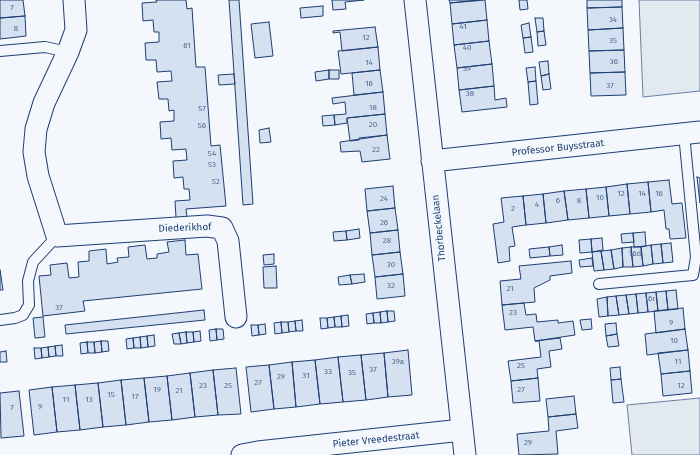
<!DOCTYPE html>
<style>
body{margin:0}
canvas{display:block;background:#f4f7fb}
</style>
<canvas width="700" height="455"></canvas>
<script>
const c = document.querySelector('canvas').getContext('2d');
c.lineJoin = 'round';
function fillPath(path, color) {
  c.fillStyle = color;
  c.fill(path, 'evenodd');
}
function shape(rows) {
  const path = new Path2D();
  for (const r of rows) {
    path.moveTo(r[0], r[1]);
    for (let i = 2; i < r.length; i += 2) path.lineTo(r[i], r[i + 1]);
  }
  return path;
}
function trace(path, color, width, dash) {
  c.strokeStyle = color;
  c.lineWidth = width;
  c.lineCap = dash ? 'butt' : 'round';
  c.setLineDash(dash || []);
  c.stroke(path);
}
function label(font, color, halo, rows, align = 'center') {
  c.font = font + ' "Fira Sans",sans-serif';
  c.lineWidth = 3;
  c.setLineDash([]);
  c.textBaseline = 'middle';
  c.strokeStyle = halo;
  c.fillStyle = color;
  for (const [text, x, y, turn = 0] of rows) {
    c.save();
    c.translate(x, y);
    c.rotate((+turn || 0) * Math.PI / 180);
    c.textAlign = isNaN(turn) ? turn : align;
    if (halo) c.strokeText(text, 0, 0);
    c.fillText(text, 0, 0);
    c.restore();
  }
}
const green = shape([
 [639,0,700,0,700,91,643,97,639,0],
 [700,398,700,455,632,455,627,405,700,398]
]);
const building = shape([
 [0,0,23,0,25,16,0,18,0,0],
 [156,0,186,0,187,9,192,8,196,67,205,67,211,146,220,145,226,206,186,209,187,217,176,218,175,201,190,200,189,189,184,189,183,177,174,178,173,161,187,160,186,149,172,150,171,138,161,139,160,122,174,121,174,110,169,111,168,99,159,99,157,82,172,81,171,71,157,72,156,60,146,60,145,43,159,42,159,32,154,32,153,20,143,21,142,3,157,2,156,0],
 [229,0,239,0,253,204,243,205,229,0],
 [332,0,364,0,345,2,346,9,333,10,332,0],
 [449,0,479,0,450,3,449,0],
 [485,0,487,20,452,24,450,3,485,0],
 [519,0,527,0,528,9,520,10,519,0],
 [587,0,622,0,622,7,587,8,587,0],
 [323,6,323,16,301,18,300,8,323,6],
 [622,7,623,28,588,30,587,8,622,7],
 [25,16,26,36,0,39,0,18,25,16],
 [535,18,543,18,544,31,537,32,535,18],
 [487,20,489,41,454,45,452,24,487,20],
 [269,22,273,56,255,58,251,24,269,22],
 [529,23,531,37,523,38,521,25,529,23],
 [375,27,378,47,342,51,340,32,333,33,333,31,375,27],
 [623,28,624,50,589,51,588,30,623,28],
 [544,31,546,45,538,46,537,32,544,31],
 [531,37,533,52,525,53,523,38,531,37],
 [489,41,492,64,457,68,454,45,489,41],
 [378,47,380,70,341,74,338,51,378,47],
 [624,50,625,72,590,73,589,51,624,50],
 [548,61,549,74,541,76,539,62,548,61],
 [492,64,494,86,459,90,457,68,492,64],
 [535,67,536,81,528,82,526,68,535,67],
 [329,70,339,70,339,79,329,79,329,70],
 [329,70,329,79,316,81,315,72,329,70],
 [380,70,383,92,354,95,352,73,380,70],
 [625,72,626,95,591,96,590,73,625,72],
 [234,74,235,84,219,85,218,75,234,74],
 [549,74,551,89,543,90,541,76,549,74],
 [536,81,538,104,530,105,528,82,536,81],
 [494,86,495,100,506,98,507,107,462,112,459,90,494,86],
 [383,92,385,114,347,118,347,123,335,125,334,115,346,114,345,102,333,104,332,98,383,92],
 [385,114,387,135,359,138,359,140,350,141,347,118,385,114],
 [334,115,335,125,323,126,322,116,334,115],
 [269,128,271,142,260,143,259,130,269,128],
 [387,135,390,159,362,162,360,151,341,152,340,142,387,135],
 [697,177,700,178,700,203,697,177],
 [669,180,672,204,682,203,686,238,670,239,669,229,666,229,664,210,651,212,648,182,669,180],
 [648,182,651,212,630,214,627,184,648,182],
 [627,184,630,214,609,216,606,187,627,184],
 [393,186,395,208,367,211,365,189,393,186],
 [606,187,609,216,589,218,586,189,606,187],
 [586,189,589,218,568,220,564,191,586,189],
 [564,191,568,220,546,223,543,194,564,191],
 [543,194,546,223,526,225,523,196,543,194],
 [523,196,526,225,512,227,515,246,509,247,510,261,498,263,493,224,504,222,501,198,523,196],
 [395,208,398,230,370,233,367,211,395,208],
 [359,229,360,238,347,240,346,231,359,229],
 [398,230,400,252,372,255,370,233,398,230],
 [346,231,347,240,334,241,333,232,346,231],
 [645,232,646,246,634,247,633,233,645,232],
 [633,233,634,242,622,243,621,234,633,233],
 [602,238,603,250,592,252,591,239,602,238],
 [591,239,592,252,580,253,579,240,591,239],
 [185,240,186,255,198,254,202,289,83,301,85,311,43,316,39,276,51,275,50,265,67,263,69,278,79,277,78,262,89,261,89,251,106,249,107,264,118,262,117,258,129,257,128,247,145,245,147,259,157,258,157,254,169,252,167,242,185,240],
 [671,243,673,262,663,263,661,244,671,243],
 [661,244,663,263,653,264,651,245,661,244],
 [562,245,563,255,550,256,549,247,562,245],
 [651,245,653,264,643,266,641,247,651,245],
 [549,247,550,256,530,258,529,249,549,247],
 [631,247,633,267,623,267,622,248,631,247],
 [631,247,641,247,643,266,633,267,631,247],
 [622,248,623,267,614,269,611,250,622,248],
 [611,250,614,269,604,270,601,251,611,250],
 [601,251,604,270,594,271,592,252,601,251],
 [400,252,403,274,375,277,372,255,400,252],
 [274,254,274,264,264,265,263,255,274,254],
 [592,258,593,266,580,267,579,260,592,258],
 [571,261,572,273,550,276,550,280,534,288,535,302,502,305,500,281,521,279,519,266,571,261],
 [276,266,277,288,264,288,263,267,276,266],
 [0,270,3,290,0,290,0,270],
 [364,274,365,282,352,284,350,275,364,274],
 [403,274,405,296,377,299,375,277,403,274],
 [350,275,352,284,339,285,338,277,350,275],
 [676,290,678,309,668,310,666,291,676,290],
 [666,291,668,310,658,311,656,292,666,291],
 [656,292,658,311,648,312,646,293,656,292],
 [646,293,648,312,638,313,636,294,646,293],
 [636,294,638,313,629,314,626,295,636,294],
 [626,295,629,314,619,315,616,296,626,295],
 [616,296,619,315,608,316,607,297,616,296],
 [607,297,608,316,599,317,597,299,607,297],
 [524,303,526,315,536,314,537,322,558,320,558,323,573,321,575,335,535,341,533,327,505,330,502,305,524,303],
 [683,308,685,329,656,333,654,311,683,308],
 [204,310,205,320,66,334,65,325,204,310],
 [387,311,394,311,395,321,388,322,387,311],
 [387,311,388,322,381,323,380,312,387,311],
 [380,312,381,323,374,323,373,313,380,312],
 [373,313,374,323,367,324,366,314,373,313],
 [348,315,349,326,342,327,341,316,348,315],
 [341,316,342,327,335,327,334,317,341,316],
 [43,317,45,337,35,338,33,318,43,317],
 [334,317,335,327,328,328,327,318,334,317],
 [320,318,327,318,328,328,321,329,320,318],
 [591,319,592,329,582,330,580,320,591,319],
 [302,320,303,331,296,331,295,321,302,320],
 [295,321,296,331,289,332,288,322,295,321],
 [281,322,282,333,275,334,274,323,281,322],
 [281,322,288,322,289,332,282,333,281,322],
 [616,323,617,334,606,336,605,324,616,323],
 [265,324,266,334,259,335,258,325,265,324],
 [251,325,258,325,259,335,252,336,251,325],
 [216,329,223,329,224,339,217,340,216,329],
 [216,329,217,340,210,341,209,330,216,329],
 [685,329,688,350,647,355,645,334,685,329],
 [200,331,201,341,194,342,193,332,200,331],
 [186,332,187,343,181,344,179,333,186,332],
 [186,332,193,332,194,342,187,343,186,332],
 [179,333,181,344,174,344,172,334,179,333],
 [617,334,619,346,608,347,606,336,617,334],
 [154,335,155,346,148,347,147,336,154,335],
 [147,336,148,347,141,348,140,337,147,336],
 [140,337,141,348,134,348,133,338,140,337],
 [133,338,134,348,127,349,126,339,133,338],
 [560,338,562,349,549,351,551,367,537,369,538,378,511,381,508,361,541,357,539,341,535,341,560,338],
 [101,341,102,352,95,353,94,342,101,341],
 [101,341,108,341,109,351,102,352,101,341],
 [87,342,88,353,81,354,80,343,87,342],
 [87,342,94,342,95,353,88,353,87,342],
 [62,345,63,356,56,356,55,346,62,345],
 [55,346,56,356,49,357,48,347,55,346],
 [48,347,49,357,42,358,41,348,48,347],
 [34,348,41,348,42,358,35,359,34,348],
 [408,350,412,395,388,397,384,353,408,350],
 [688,350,690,371,661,374,658,353,688,350],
 [6,351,7,362,0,362,0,352,6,351],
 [384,353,388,397,366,400,361,355,384,353],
 [361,355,366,400,343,402,338,357,361,355],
 [338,357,343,402,320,404,315,360,338,357],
 [315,360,320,404,296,407,292,362,315,360],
 [292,362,296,407,274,409,269,365,292,362],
 [269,365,274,409,251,412,246,367,269,365],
 [620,367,621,379,611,380,610,368,620,367],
 [236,368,241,414,218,415,213,370,236,368],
 [213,370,218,415,195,417,190,373,213,370],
 [690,371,692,393,663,396,661,374,690,371],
 [190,373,195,417,172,420,167,376,190,373],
 [167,376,172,420,149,422,144,378,167,376],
 [144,378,149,422,126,425,121,380,144,378],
 [538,378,540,401,513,403,511,381,538,378],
 [621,379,624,402,613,403,611,380,621,379],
 [121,380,126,425,103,427,98,383,121,380],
 [98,383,103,427,80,430,75,385,98,383],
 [75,385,80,430,57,432,52,387,75,385],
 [52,387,57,432,34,435,29,390,52,387],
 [19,391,24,436,1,438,0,393,19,391],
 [574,396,576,414,548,417,546,399,574,396],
 [576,414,578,428,556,431,558,454,519,455,517,434,549,431,548,417,576,414]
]);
const lane = shape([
 [0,51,45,47,68,52],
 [599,284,693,275,696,257,684,134],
 [0,320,15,318,23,315,29,305,28,281,33,262,57,236]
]);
const street = shape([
 [74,0,76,30,68,52,44,103,36,129,34,152,38,176,57,236,207,226,222,228,228,241,236,317],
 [415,0,465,455],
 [432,161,700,132],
 [242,455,258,452,462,430]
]);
const numberNames = [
 ["7",12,8],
 ["34",613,20],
 ["41",463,27],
 ["8",16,29],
 ["12",366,38],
 ["35",613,41],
 ["61",187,46],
 ["40",467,48],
 ["36",614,62],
 ["14",369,63],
 ["39",467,69],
 ["16",369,84],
 ["37",610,86],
 ["38",470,94],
 ["18",373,108],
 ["57",202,109],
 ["20",373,125],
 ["56",202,126],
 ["22",376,150],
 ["54",212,154],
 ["53",212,165],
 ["52",216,182],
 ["12",621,194],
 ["14",642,194],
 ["16",659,194],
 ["10",600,198],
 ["24",384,199],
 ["6",558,201],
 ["8",579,201],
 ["4",537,205],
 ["2",513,209],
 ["26",384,223],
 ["28",387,241],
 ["16d",635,254],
 ["30",391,265],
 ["32",391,286],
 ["21",510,289],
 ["16r",650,299],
 ["37",59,308],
 ["23",513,313],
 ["9",671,323],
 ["10",674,341],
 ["39a",398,362],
 ["11",678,362],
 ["25",521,366],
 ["37",373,370],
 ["33",328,372],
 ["35",352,373],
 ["31",306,376],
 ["29",281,377],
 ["27",258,383],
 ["23",203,386],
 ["25",228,386],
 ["12",681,386],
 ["19",157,390],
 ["27",521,390],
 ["21",179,391],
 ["15",111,395],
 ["17",135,397],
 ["11",66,400],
 ["13",89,400],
 ["9",40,407],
 ["7",12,408],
 ["29",528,443]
];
const streetNames = [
 ["Professor Buysstraat",558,148,-6],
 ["Diederikhof",185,228,-2],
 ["Thorbeckelaan",439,228,-96],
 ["Pieter Vreedestraat",376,440,-6]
];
fillPath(green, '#e3e9f0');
trace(green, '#687fa3', 1);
fillPath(building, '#d5e0f0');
trace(building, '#1d3f73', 1);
trace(lane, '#1d3f73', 12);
trace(street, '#1d3f73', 23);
trace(lane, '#f4f7fb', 10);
trace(street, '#f4f7fb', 21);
label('8px', '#4b6792', null, numberNames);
label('10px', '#1d3f73', '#f4f7fb', streetNames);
</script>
